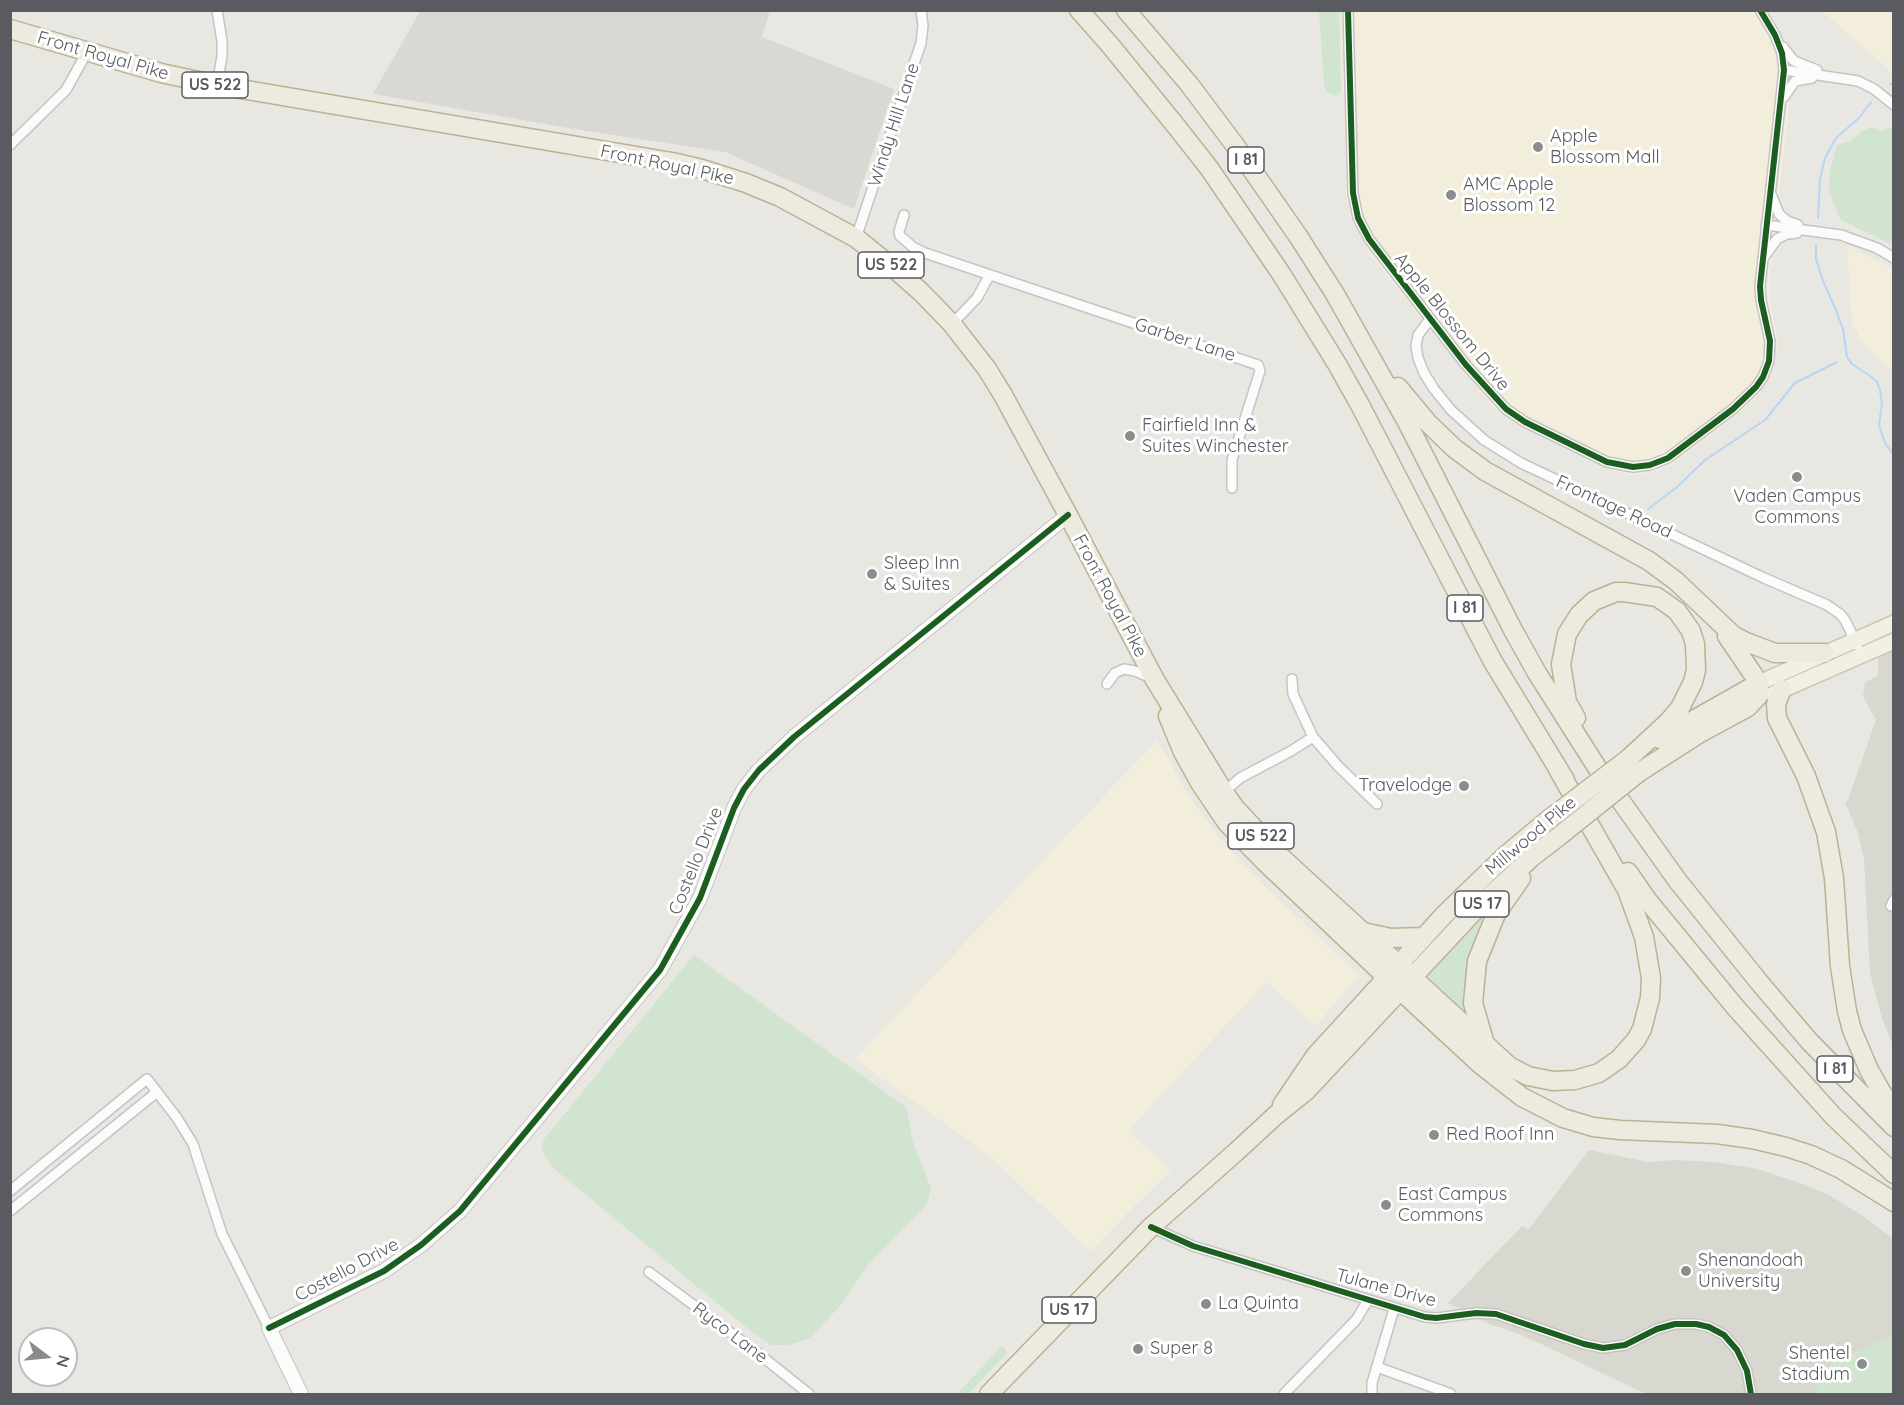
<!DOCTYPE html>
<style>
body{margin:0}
#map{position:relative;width:1904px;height:1405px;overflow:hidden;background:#e8e7e2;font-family:Quicksand,sans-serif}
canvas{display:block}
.frame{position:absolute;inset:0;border:12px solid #595b60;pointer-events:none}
.north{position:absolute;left:18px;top:1327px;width:60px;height:60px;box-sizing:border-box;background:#fff;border:2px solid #bdbdbf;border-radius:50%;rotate:106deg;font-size:16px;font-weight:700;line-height:24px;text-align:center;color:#595b60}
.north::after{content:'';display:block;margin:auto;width:21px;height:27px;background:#8b8c8e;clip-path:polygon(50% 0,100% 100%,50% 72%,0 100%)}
</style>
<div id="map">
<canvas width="1904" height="1405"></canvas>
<div class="frame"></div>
<div class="north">N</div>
</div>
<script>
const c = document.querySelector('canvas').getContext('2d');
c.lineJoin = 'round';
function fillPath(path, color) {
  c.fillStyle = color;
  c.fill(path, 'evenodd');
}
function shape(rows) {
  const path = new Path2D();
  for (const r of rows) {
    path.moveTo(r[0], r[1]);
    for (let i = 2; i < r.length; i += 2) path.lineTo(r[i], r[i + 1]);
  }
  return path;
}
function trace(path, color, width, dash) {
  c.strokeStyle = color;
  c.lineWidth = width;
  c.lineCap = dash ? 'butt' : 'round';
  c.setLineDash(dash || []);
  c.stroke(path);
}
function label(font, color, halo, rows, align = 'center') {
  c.font = font + ' Quicksand,sans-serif';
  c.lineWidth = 6;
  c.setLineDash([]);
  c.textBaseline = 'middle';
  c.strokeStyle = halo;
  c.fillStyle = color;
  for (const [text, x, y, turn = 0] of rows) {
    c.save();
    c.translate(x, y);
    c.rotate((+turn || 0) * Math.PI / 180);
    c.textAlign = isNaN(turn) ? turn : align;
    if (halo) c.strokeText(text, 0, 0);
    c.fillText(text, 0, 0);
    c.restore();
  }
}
const commercial = shape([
 [1341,11,1768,11,1785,42,1790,59,1792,85,1770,271,1770,299,1777,339,1777,356,1769,380,1757,397,1737,415,1671,465,1652,472,1633,475,1604,468,1522,428,1492,406,1372,257,1351,219,1346,194],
 [1822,11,1893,11,1893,73],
 [1847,246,1893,268,1893,371,1863,343,1852,323],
 [1157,740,1187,793,1217,835,1266,888,1359,975,1316,1026,1266,982,1128,1131,1171,1170,1125,1215,1091,1252,987,1154,855,1059]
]);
const industrial = shape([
 [421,10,770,11,762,37,894,89,854,209,725,152,574,129,373,94]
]);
const education = shape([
 [1893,650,1893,1046,1882,1018,1870,973,1864,859,1858,833,1845,802,1848,800,1876,720,1863,696,1865,682,1878,676,1878,657],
 [1589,1150,1648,1162,1675,1160,1714,1162,1757,1169,1806,1185,1829,1195,1863,1216,1893,1239,1893,1394,1646,1394,1522,1335,1489,1324,1448,1303,1522,1226,1529,1229]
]);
const green = shape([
 [1319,11,1339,11,1341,90,1339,94,1335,96,1326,91,1324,83],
 [1871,127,1883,131,1888,128,1893,130,1893,245,1843,221,1839,217,1829,190,1830,171,1837,145,1851,141,1861,132],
 [1504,890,1496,902,1473,1027,1424,979,1426,974],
 [694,955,907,1108,912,1139,931,1189,927,1204,869,1264,840,1306,810,1338,789,1345,771,1345,752,1332,551,1166,541,1149,544,1139],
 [1893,1334,1893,1394,1813,1394,1832,1363],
 [1002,1346,1006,1350,1006,1354,968,1394,957,1394]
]);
const stream = shape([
 [1890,84,1894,82],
 [1818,218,1820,179,1825,158,1836,138,1859,118,1871,102],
 [1816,246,1816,259,1823,281,1836,310,1843,329,1847,357,1852,364,1869,375,1877,382,1880,390,1882,403,1879,425,1885,443,1894,455],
 [1648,509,1676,488,1705,460,1765,420,1795,383,1837,362]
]);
const street = shape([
 [217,10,222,41,222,56,217,85],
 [1348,10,1353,193,1358,218,1369,239,1466,365,1506,409,1525,422,1607,462,1633,467,1650,465,1668,458,1733,409,1756,387,1763,377,1769,361,1770,341,1761,300,1760,286,1784,70,1782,53,1775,35,1760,10],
 [1783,47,1794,61,1817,70],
 [1784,70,1858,81,1874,89,1894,105],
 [1784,97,1795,81,1812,78],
 [10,145,66,90,87,52],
 [1771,194,1779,214,1787,221,1798,225],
 [904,215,899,232,900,236,913,247,925,253,1258,365,1260,371,1232,460,1232,488],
 [1766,225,1841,235,1877,248,1894,258],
 [856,238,921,43,923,26,921,10],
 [1764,257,1777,239,1787,234,1797,233],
 [1430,319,1418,335,1416,346,1418,358,1424,373,1434,389,1451,410,1484,440,1521,463,1764,578,1827,605,1840,614,1845,620,1857,645],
 [952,324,977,298,989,276],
 [1292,679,1293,694,1313,737,1338,766,1377,804],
 [1107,684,1115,673,1124,669,1135,671,1153,679],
 [1222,794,1240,778,1291,751,1313,737],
 [1891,906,1894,900],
 [10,1191,147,1079,177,1118,193,1144,222,1234,269,1328],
 [10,1211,157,1092],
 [1151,1227,1193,1246,1425,1317,1436,1318,1476,1313,1496,1314,1584,1344,1603,1348,1625,1345,1657,1329,1675,1324,1696,1324,1709,1327,1724,1335,1737,1350,1747,1371,1751,1394],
 [649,1272,754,1350,809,1394],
 [1377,1367,1451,1394],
 [1284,1394,1356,1320,1368,1300],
 [1372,1394,1372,1383,1394,1309]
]);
const secondary = shape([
 [301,1394,269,1328,384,1271,421,1245,460,1211,660,970,700,898,734,808,744,789,759,770,794,737,1068,515]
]);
const primary = shape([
 [1759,683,1894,623],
 [1773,694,1894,641]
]);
const highway = shape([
 [1079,10,1110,45,1176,126,1209,168,1282,275,1337,364,1360,405,1492,660,1565,780],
 [1126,10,1189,84,1234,144,1298,236,1335,294,1406,420,1513,630,1537,673,1598,769,1677,880,1759,982,1809,1041,1894,1127],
 [10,29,161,73,217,85,672,162,702,169,746,183,780,197,856,238,897,271,921,292,952,324,987,369,1003,395,1068,515,1155,680,1224,792,1235,808,1282,858,1509,1066,1528,1076,1553,1081,1575,1080,1599,1073,1619,1059,1636,1040,1642,1029,1650,998,1651,978,1644,937,1627,890,1559,771],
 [1398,387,1428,423,1454,448,1485,471,1649,561,1676,581,1734,636,1746,642,1775,653,1825,653],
 [1782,689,1776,704,1777,718,1806,776,1826,832,1834,878,1840,966,1847,1011,1852,1030,1869,1070,1882,1093,1894,1109],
 [1168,716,1183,752,1200,783,1227,823,1265,862,1414,1003,1481,1065,1522,1097,1563,1118,1593,1127,1620,1130,1717,1134,1752,1139,1786,1147,1811,1155,1841,1169,1894,1202],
 [1576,718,1567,702,1561,664,1567,634,1579,615,1594,601,1616,592,1624,592,1657,597,1677,611,1691,631,1695,644,1696,670,1693,682,1680,708,1668,722,1628,759],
 [1660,739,1759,683],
 [1638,773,1700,733,1748,707,1759,695,1759,683,1727,636],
 [1628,872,1648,901,1736,1008,1833,1116,1894,1174],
 [1363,932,1391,938,1424,937],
 [1485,1044,1473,1003,1477,961,1496,914,1521,878],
 [1282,1105,1316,1055,1445,914,1505,856,1548,820],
 [989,1394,1151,1227,1236,1152,1276,1115,1306,1091,1476,909,1532,857,1558,837]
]);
const highwayBridge = shape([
 [1548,820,1628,759],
 [1558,837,1638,773]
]);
const cycleway = shape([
 [1348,10,1353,193,1358,218,1369,239,1466,365,1506,409,1525,422,1607,462,1633,467,1650,465,1668,458,1733,409,1756,387,1763,377,1769,361,1770,341,1761,300,1760,286,1784,70,1782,53,1775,35,1760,10],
 [1151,1227,1193,1246,1425,1317,1436,1318,1476,1313,1496,1314,1584,1344,1603,1348,1625,1345,1657,1329,1675,1324,1696,1324,1709,1327,1724,1335,1737,1350,1747,1371,1751,1394],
 [269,1328,384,1271,421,1245,460,1211,660,970,700,898,734,808,744,789,759,770,794,737,1068,515]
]);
const markers = [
 [1538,147,6,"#8b8c8e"],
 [1451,195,6,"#8b8c8e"],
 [1130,436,6,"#8b8c8e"],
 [1797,477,6,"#8b8c8e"],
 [872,574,6,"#8b8c8e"],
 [1464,786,6,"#8b8c8e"],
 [1434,1135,6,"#8b8c8e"],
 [1386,1205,6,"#8b8c8e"],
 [1686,1271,6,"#8b8c8e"],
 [1206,1304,6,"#8b8c8e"],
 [1138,1349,6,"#8b8c8e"],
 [1862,1364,6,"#8b8c8e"]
];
const shields = [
 [215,85,66],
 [1246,160,36],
 [891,265,66],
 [1465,608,36],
 [1261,836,66],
 [1482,904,54],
 [1835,1069,36],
 [1069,1310,54]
];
const shieldNames = [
 ["US 522",215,85],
 ["I 81",1246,160],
 ["US 522",891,265],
 ["I 81",1465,608],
 ["US 522",1261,836],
 ["US 17",1482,904],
 ["I 81",1835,1069],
 ["US 17",1069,1310]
];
const streetNames = [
 ["Front Royal Pike",103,56,16],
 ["Windy Hill Lane",894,125,-72],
 ["Front Royal Pike",667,165,12],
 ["Apple Blossom Drive",1452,322,51],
 ["Garber Lane",1185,340,18],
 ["Frontage Road",1614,507,25],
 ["Front Royal Pike",1110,596,62],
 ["Millwood Pike",1531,836,-40],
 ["Costello Drive",696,861,-68],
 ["Costello Drive",347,1270,-28],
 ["Tulane Drive",1386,1288,15],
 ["Ryco Lane",730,1333,37]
];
const poiNames = [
 ["Apple",1550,137],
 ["Blossom Mall",1550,158],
 ["AMC Apple",1463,185],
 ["Blossom 12",1463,206],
 ["Fairfield Inn &",1142,426],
 ["Suites Winchester",1142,447],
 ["Vaden Campus",1797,497,"center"],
 ["Commons",1797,518,"center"],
 ["Sleep Inn",884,564],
 ["& Suites",884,585],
 ["Travelodge",1452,786,"right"],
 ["Red Roof Inn",1446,1135],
 ["East Campus",1398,1195],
 ["Commons",1398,1216],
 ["Shenandoah",1698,1261],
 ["University",1698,1282],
 ["La Quinta",1218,1304],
 ["Super 8",1150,1349],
 ["Shentel",1850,1354,"right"],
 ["Stadium",1850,1375,"right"]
];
fillPath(commercial, '#f2eedb');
fillPath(industrial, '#d9d8d3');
fillPath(education, '#d8d7d0');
fillPath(green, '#d0e4cf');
trace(stream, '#b8d6f1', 2);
trace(street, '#c4c4c3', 12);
trace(secondary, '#c4c4c2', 16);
trace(primary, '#cec8b2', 18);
trace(highway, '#bcb293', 21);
trace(street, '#fcfbfb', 9);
trace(secondary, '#fcfbfb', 14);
trace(primary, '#f0f0e5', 15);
trace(highway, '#edeadf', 18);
trace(highwayBridge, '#bcb293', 21, []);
trace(highwayBridge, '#edeadf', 18);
trace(cycleway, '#1b5e20', 6);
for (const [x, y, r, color] of markers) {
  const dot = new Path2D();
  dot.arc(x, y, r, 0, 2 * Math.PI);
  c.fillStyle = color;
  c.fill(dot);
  trace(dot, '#fff', 2);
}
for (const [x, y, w] of shields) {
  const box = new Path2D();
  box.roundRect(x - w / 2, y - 13, w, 26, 4.5);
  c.fillStyle = '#fff';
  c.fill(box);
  trace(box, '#595b60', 1.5);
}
label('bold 16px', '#595b60', null, shieldNames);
label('18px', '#595b60', '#fff', streetNames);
label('18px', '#595b60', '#fff', poiNames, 'left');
</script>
